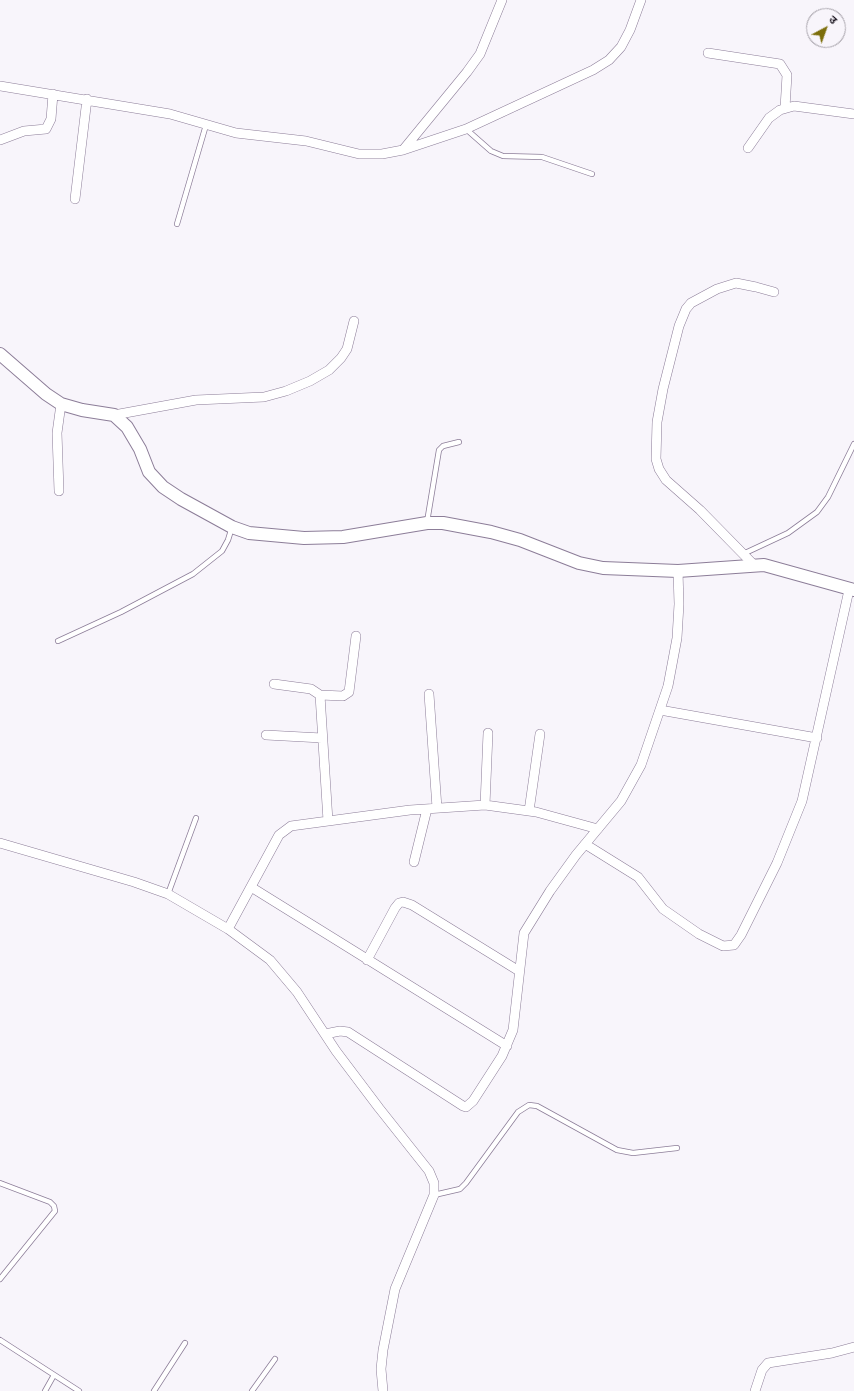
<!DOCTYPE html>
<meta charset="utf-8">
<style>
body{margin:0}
#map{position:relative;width:854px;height:1391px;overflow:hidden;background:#f8f5fb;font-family:"Noto Sans","Noto Sans Devanagari",sans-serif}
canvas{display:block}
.north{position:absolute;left:806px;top:8px;width:40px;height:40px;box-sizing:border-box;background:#f8f5fb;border:1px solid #a29ea6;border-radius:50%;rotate:41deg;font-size:11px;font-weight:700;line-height:16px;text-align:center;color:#211b26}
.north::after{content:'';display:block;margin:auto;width:14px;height:18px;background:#7c6e0b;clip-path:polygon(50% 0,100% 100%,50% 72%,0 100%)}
</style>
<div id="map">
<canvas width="854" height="1391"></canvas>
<div class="north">उ</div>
</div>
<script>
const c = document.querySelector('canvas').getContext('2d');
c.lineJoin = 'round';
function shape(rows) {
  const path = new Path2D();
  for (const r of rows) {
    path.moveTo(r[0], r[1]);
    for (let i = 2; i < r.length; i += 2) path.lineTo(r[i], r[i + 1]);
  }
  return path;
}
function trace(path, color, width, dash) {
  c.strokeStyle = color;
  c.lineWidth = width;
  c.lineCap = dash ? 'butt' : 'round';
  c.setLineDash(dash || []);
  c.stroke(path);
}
const service = shape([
 [466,129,491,151,503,156,542,157,592,174],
 [177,224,206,125],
 [427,522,439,450,443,446,459,442],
 [743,554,788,533,817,512,828,497,854,444],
 [58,641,121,612,193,574,222,551,228,540,232,527],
 [168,894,196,818],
 [0,1183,50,1202,54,1206,55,1211,0,1279],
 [434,1195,460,1189,466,1183,518,1112,529,1105,537,1106,617,1150,633,1153,677,1148],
 [0,1340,79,1391],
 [45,1391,54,1375],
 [154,1391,185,1343],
 [252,1391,275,1359]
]);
const minor = shape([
 [708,53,780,64,787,75,785,108],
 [0,86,170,114,236,133,306,141,359,154,382,154,403,150,466,129,593,70,609,60,621,47,630,30,641,0],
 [0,140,24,131,46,129,51,119,53,94],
 [748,148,769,118,780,110,794,106,854,114],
 [403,150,467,72,480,54,502,0],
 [75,199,87,99],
 [114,415,196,400,264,397,286,391,310,381,329,370,341,358,347,349,354,321],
 [59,491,57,433,61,404],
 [753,564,700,510,666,480,659,469,656,459,657,422,663,389,679,326,686,309,691,303,717,289,736,283,756,287,774,292],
 [274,684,311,689,320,695,328,821],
 [429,694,437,808],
 [320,695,343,696,349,692,356,636],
 [660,710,817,738],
 [266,735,322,738],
 [485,805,488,733],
 [529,811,540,734],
 [0,843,134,882,168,894,228,929,270,960,297,992,336,1051,379,1108,429,1171,434,1183,434,1195,395,1289,383,1350,381,1369,383,1391],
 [585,844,638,877,663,909,699,934,723,946,734,945,741,935,777,863,802,801,849,590],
 [414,862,427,809],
 [251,887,507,1046],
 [228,929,279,835,291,826,410,810,485,805,536,812,598,829],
 [367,960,395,908,399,903,403,902,412,905,519,971],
 [325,1034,340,1031,348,1032,463,1106,466,1107,473,1101,502,1056,513,1030,524,933,550,891,576,855,621,801,641,765,668,686,677,638,679,604,678,571],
 [755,1391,762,1370,768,1363,832,1353,854,1347]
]);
const tertiary = shape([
 [0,354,46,394,61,404,82,410,114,415,127,427,140,449,149,472,163,487,181,499,232,527,249,533,304,538,343,537,427,523,443,523,491,532,520,540,579,563,603,568,678,571,764,565,854,590]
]);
trace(service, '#8c7d98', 6);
trace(minor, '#8c7d98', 10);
trace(tertiary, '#8c7d98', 14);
trace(service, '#fff', 4.5);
trace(minor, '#fff', 9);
trace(tertiary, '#fff', 12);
</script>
